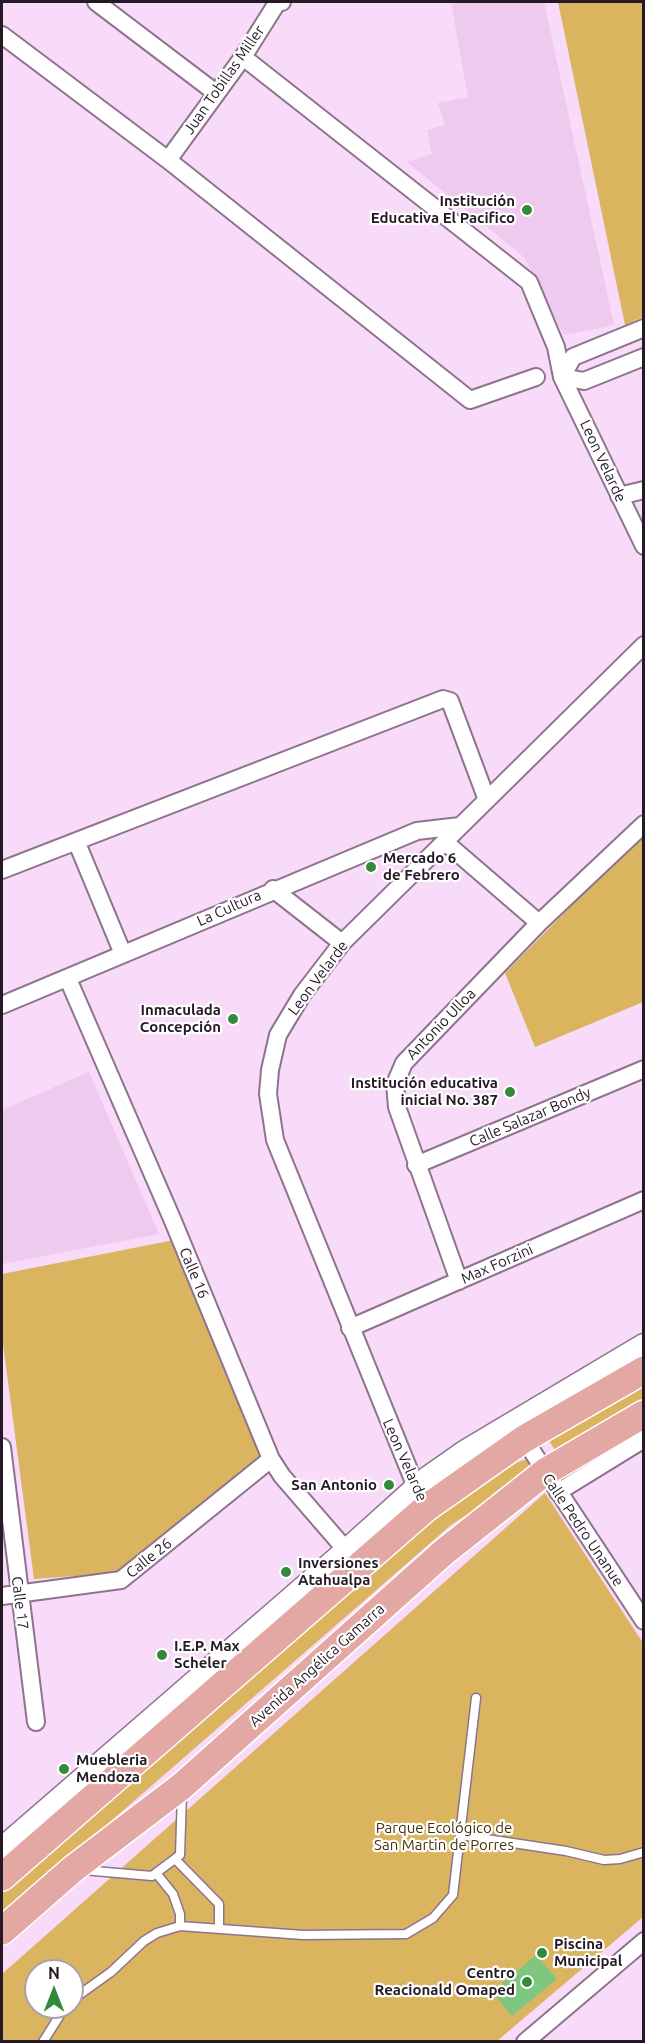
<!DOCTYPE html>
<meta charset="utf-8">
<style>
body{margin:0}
#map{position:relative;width:645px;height:2043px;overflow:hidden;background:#f8daf9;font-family:Ubuntu,sans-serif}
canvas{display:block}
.frame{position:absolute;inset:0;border:3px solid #241924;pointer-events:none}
.north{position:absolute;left:24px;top:1959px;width:60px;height:60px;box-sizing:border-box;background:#fff;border:2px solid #a7a3a7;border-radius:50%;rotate:0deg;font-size:16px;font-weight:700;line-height:24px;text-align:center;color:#241924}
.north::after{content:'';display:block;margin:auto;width:21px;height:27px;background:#328a3a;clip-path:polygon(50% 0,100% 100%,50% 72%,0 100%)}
</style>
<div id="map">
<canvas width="645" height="2043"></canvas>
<div class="frame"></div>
<div class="north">N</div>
</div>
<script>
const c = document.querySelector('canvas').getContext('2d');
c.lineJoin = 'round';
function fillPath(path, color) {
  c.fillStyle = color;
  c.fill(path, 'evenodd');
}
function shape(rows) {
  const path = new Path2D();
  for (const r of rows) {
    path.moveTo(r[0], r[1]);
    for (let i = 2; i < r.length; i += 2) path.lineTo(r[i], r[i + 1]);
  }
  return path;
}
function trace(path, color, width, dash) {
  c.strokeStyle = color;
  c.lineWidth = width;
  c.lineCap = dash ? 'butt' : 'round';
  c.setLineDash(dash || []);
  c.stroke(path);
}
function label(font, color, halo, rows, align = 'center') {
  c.font = font + ' Ubuntu,sans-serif';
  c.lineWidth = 4.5;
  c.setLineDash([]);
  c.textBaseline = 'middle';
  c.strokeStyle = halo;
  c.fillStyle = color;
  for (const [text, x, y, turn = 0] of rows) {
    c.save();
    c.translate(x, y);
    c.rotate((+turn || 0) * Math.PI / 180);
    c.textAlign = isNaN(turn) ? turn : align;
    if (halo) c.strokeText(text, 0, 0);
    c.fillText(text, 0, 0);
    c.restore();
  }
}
const built = shape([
 [451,2,544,2,614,325,564,335,524,257,407,162,432,154,427,130,445,125,438,103,468,97],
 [89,1072,159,1234,2,1264,2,1110]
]);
const green = shape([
 [558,2,643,2,643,317,625,325],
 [643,833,643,1002,535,1047,505,973],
 [179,1239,267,1454,130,1567,103,1574,34,1579,2,1336,2,1274],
 [643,1379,643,1406,558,1455,546,1436],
 [529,1459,528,1475,451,1525,2,1916,2,1886,434,1517,517,1462],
 [545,1493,643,1643,643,1917,497,2041,2,2041,2,1974],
 [36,1971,72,1971,72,2007,36,2007]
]);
const water = shape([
 [536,1955,557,1979,512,2016,492,1992]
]);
const service = shape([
 [460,1835,566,1851,604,1860,620,1859,644,1852],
 [175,1859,219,1904,219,1929],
 [83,1870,152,1876,180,1855,182,1793],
 [156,1873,173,1894,180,1914,180,1926],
 [72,2000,111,1972,144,1941,157,1933,180,1926,303,1935,406,1934,433,1918,453,1895,476,1698],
 [43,2042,65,2007]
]);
const minor = shape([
 [96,2,216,93],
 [2,35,168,160,470,400,536,377],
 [243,57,529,282,556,347,562,377,644,546],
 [168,160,243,57,277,3,282,2],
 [562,377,573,357,644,328],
 [562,377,584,381,644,357],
 [619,496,644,490],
 [445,842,539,923],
 [77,843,123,954],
 [2,870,443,699,450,701,487,800],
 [273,889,342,943],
 [68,979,173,1221,271,1459,282,1476,346,1550],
 [2,1005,417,831,460,826],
 [416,1165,644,1069],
 [459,1281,397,1107,395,1084,404,1063,539,923,644,824],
 [350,1328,644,1200],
 [524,1439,644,1621],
 [2,1447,36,1722],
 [416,1487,275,1140,268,1094,270,1070,278,1035,302,995,342,943,644,645],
 [558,1492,644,1439],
 [2,1596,121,1580,271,1459],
 [525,2042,644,1941]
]);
const tertiary = shape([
 [2,1848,346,1550,416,1487]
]);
const secondary = shape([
 [426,1508,416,1487,466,1452,644,1346]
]);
const primary = shape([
 [2,1877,426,1508,524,1439,644,1370],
 [2,1931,73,1869,182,1786,444,1552,545,1472,644,1414]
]);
const markers = [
 [527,210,6,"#328a3a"],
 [371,867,6,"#328a3a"],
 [233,1019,6,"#328a3a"],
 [510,1092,6,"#328a3a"],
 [389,1485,6,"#328a3a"],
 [286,1572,6,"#328a3a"],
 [162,1655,6,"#328a3a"],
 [64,1769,6,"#328a3a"],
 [542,1953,6,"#328a3a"],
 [527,1982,6,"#328a3a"]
];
const streetNames = [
 ["Juan Tobillas Miller",224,80,-55],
 ["Leon Velarde",603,461,65],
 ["La Cultura",229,908,-24],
 ["Leon Velarde",318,978,-53],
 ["Antonio Ulloa",441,1024,-46],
 ["Calle Salazar Bondy",530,1117,-23],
 ["Max Forzini",497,1264,-24],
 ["Calle 16",194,1273,67],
 ["Leon Velarde",405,1460,66],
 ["Calle Pedro Unanue",583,1530,56],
 ["Calle 26",149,1558,-39],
 ["Calle 17",20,1603,83],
 ["Avenida Angélica Gamarra",317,1665,-42]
];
const poiNames = [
 ["Institución",515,201],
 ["Educativa El Pacifico",515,218],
 ["Mercado 6",383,858,"left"],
 ["de Febrero",383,875,"left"],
 ["Inmaculada",221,1010],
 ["Concepción",221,1027],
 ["Institución educativa",498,1083],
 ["inicial No. 387",498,1100],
 ["San Antonio",377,1485],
 ["Inversiones",298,1563,"left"],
 ["Atahualpa",298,1580,"left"],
 ["I.E.P. Max",174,1646,"left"],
 ["Scheler",174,1663,"left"],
 ["Muebleria",76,1760,"left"],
 ["Mendoza",76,1777,"left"],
 ["Piscina",554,1944,"left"],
 ["Municipal",554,1961,"left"],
 ["Centro",515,1973],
 ["Reacionald Omaped",515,1990]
];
const parkNames = [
 ["Parque Ecológico de",444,1828],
 ["San Martin de Porres",444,1845]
];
fillPath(built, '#edcaee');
fillPath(green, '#dbb45f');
fillPath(water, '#7fc681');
trace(service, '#8e738f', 11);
trace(minor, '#8e738f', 20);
trace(tertiary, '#8e738f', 24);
trace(secondary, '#8e738f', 27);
trace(primary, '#fff', 30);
trace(service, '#fff', 8);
trace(minor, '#fff', 16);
trace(tertiary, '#fff', 21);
trace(secondary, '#fff', 24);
trace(primary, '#e3a7a4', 27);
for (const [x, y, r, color] of markers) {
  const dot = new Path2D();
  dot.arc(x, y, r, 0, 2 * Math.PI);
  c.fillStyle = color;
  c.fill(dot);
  trace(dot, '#fff', 2);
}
label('15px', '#241924', '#fff', streetNames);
label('bold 15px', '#241924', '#fff', poiNames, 'right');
label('15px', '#443209', '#fff', parkNames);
</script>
